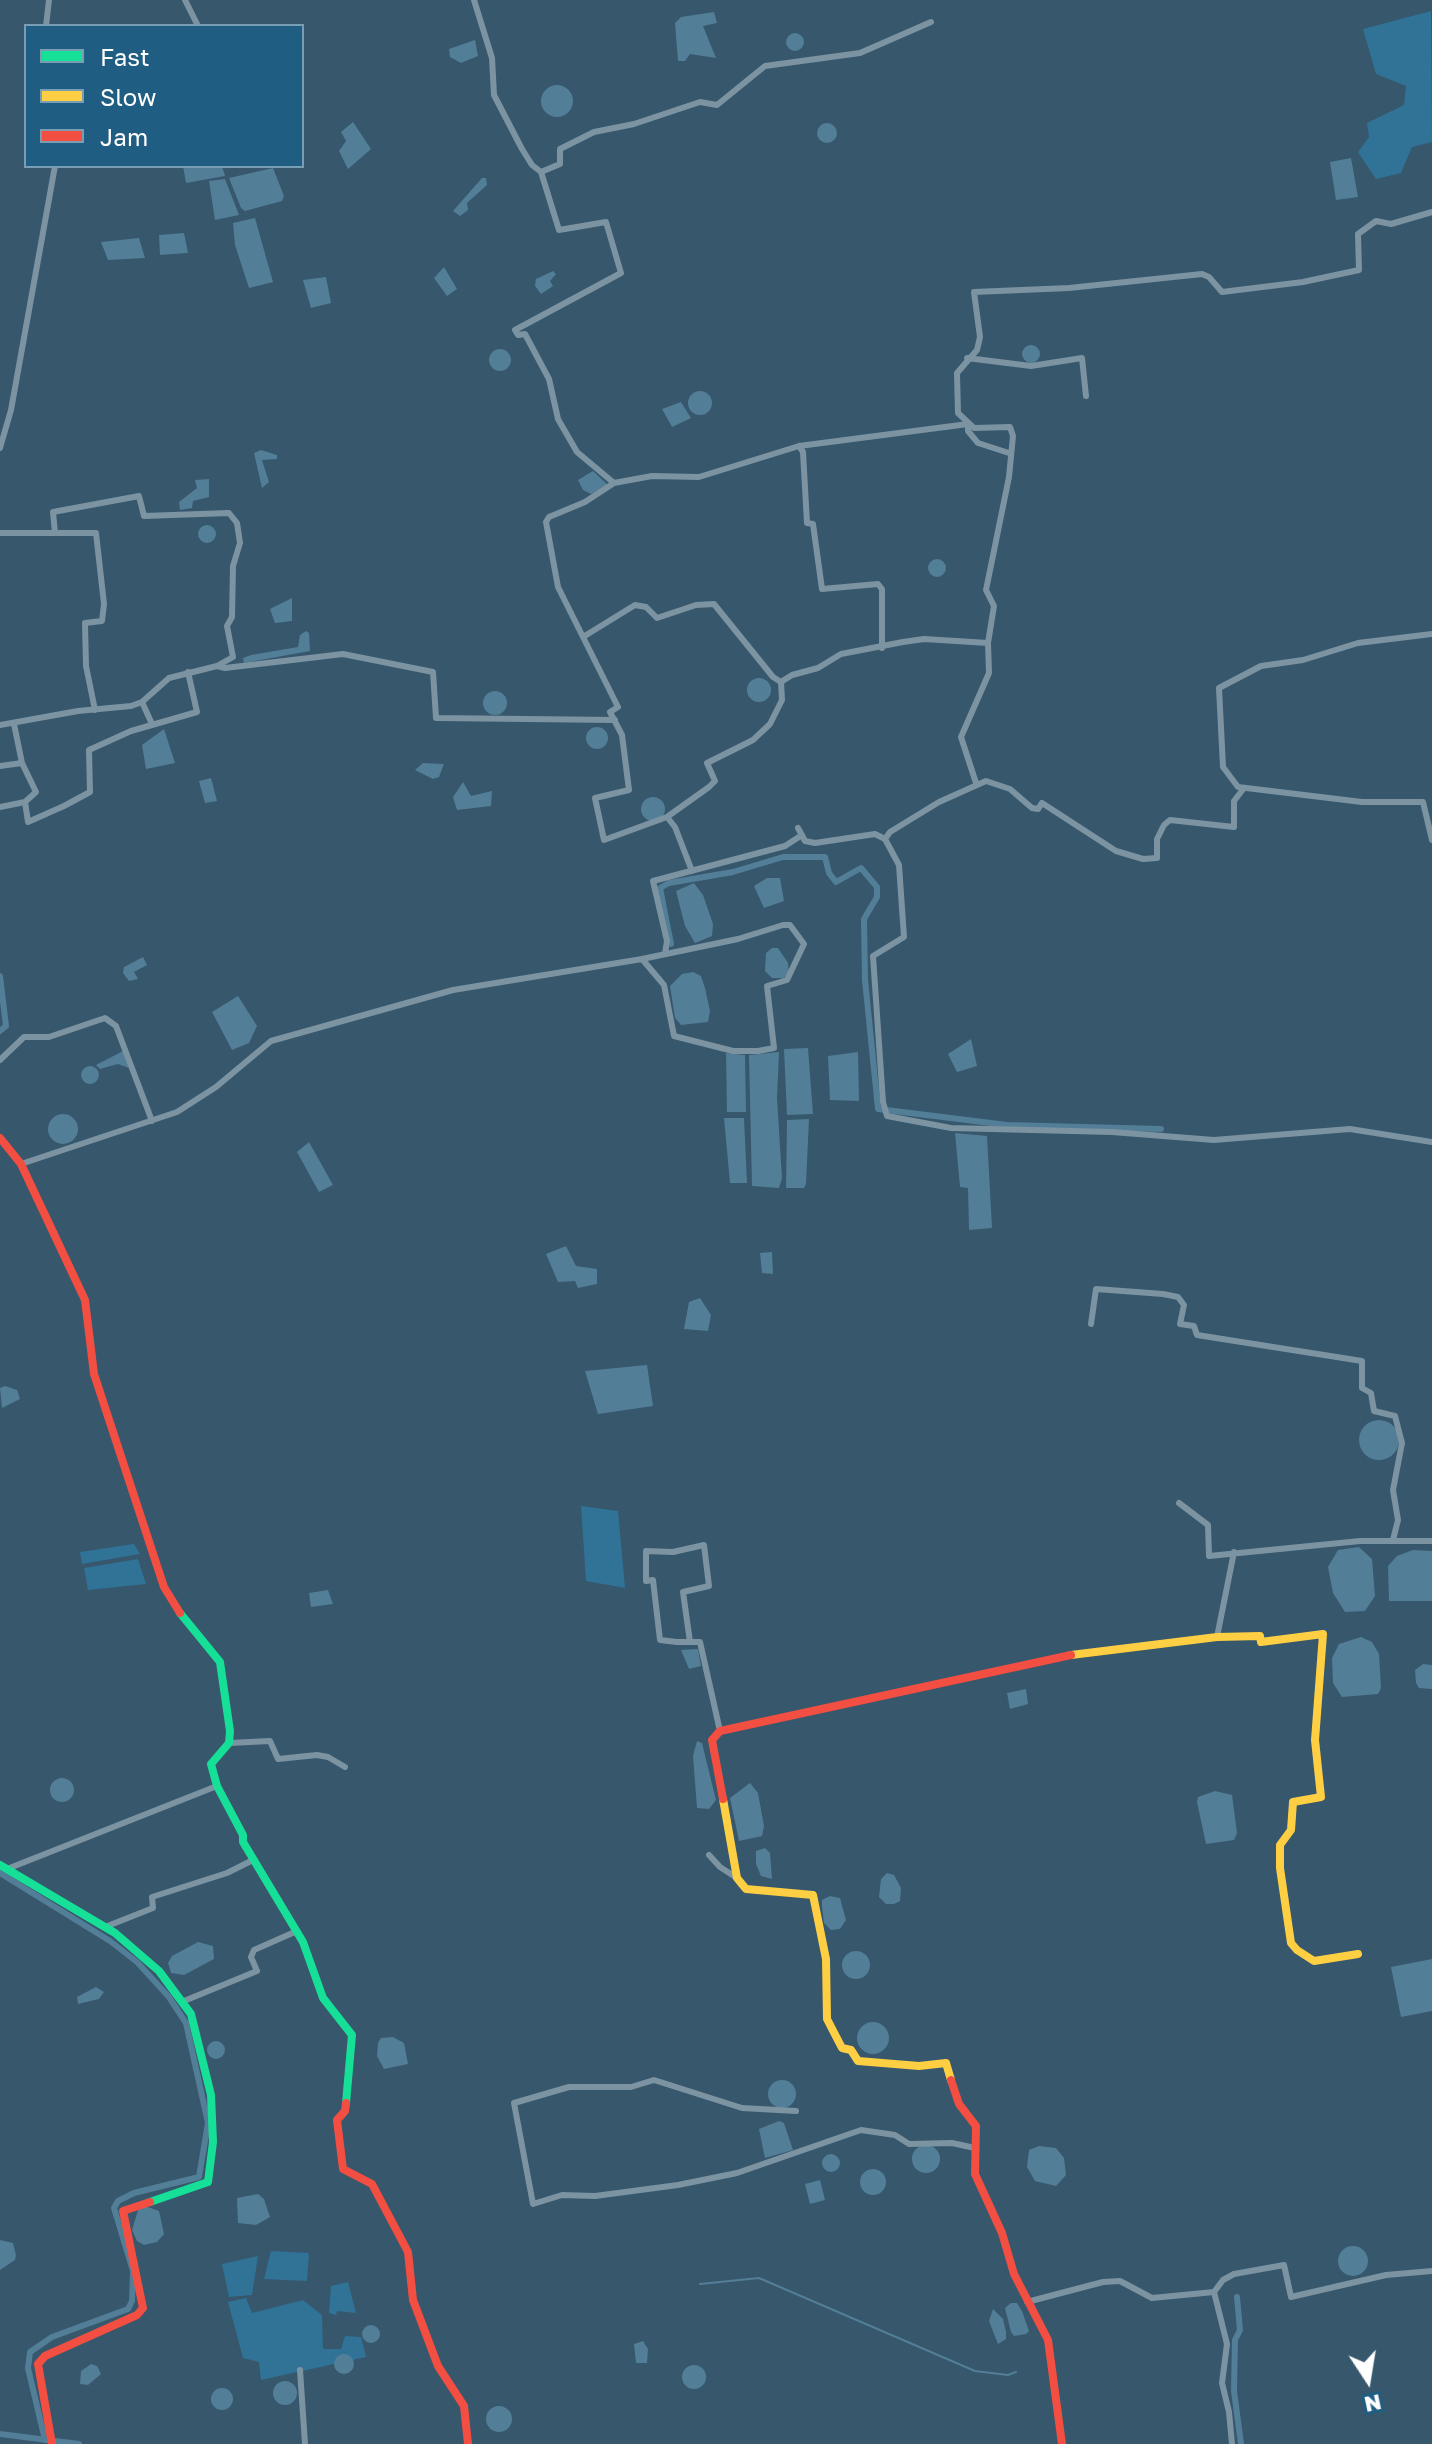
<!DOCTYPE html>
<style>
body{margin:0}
#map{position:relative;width:1432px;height:2444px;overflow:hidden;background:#36576c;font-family:"Golos Text",sans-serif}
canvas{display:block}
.legend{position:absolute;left:24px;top:24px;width:280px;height:144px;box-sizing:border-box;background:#205d82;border:2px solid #799eb4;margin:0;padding:10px 14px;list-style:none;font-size:24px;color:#fff}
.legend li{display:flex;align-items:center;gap:16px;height:40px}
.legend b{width:40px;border:2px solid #799eb4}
.north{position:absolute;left:1328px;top:2340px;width:80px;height:80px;-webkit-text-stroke:6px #205d82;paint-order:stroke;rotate:168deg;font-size:22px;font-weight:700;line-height:32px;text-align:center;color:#fff}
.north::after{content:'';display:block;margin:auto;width:28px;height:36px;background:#fff;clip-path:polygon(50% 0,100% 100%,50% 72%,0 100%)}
</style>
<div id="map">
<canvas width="1432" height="2444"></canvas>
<ul class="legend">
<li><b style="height:10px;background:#16e098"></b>Fast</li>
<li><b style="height:10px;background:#ffcf43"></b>Slow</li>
<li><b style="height:10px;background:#f24e42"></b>Jam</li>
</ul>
<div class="north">N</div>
</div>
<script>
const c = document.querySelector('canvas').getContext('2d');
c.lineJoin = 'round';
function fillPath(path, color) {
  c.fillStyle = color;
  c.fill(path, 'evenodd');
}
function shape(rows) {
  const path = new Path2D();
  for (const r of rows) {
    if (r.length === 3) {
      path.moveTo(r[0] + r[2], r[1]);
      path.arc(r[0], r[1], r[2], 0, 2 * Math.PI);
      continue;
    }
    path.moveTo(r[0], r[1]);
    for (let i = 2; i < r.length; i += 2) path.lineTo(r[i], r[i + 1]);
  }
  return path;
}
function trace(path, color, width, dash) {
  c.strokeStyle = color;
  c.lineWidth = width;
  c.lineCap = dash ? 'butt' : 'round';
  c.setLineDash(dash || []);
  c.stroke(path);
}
const green = shape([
 [1431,11,1432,142,1412,147,1401,173,1376,179,1358,152,1369,137,1367,123,1404,105,1406,86,1376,74,1363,29],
 [581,1506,618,1511,625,1588,586,1581],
 [134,1544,140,1554,82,1564,80,1552],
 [138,1559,146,1584,88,1590,84,1568],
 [271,2251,309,2253,307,2281,264,2279],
 [258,2256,252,2295,229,2297,222,2264],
 [348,2282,356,2313,337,2311,336,2315,329,2313,331,2286],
 [246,2298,252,2313,303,2300,322,2315,323,2349,341,2349,345,2336,361,2337,366,2357,261,2380,259,2362,243,2358,228,2302]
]);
const water = shape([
 [714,12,717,23,703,26,716,58,690,54,685,61,678,61,675,23,681,17],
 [795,42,9],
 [475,40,478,56,461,63,450,57,449,49],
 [557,101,16],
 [353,122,371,149,348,169,339,151,346,141,341,132],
 [827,133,10],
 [1351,158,1358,197,1336,200,1330,162],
 [183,166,222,166,225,176,186,183],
 [273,168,284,196,282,201,245,211,241,208,229,178],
 [482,178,486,178,487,185,467,203,468,210,460,216,453,211],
 [225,179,239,215,215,220,209,181],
 [255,218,273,282,249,288,235,245,233,223],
 [184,233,188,253,160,255,159,235],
 [139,238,145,258,108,260,101,242],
 [444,267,457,289,447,296,434,278],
 [553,271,556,274,550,281,553,286,541,294,535,286,536,279],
 [326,277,331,303,311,308,303,280],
 [1031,354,9],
 [500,360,11],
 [700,403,12],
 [681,402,691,418,672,427,662,409],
 [261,450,277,455,277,459,262,460,269,482,262,488,254,453],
 [593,471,608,485,591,494,583,490,578,480],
 [209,479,209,497,193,501,192,508,180,510,179,502,197,488,195,480],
 [207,534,9],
 [937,568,9],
 [292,598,292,621,275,623,270,609],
 [306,631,309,633,310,651,244,663,243,658,251,655,298,647,300,635],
 [759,690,12],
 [495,703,12],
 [597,738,11],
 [164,729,175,763,146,769,142,745],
 [423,763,444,764,439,777,433,779,415,770],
 [211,778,217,801,205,803,199,781],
 [463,782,471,796,492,791,491,806,457,810,453,797],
 [653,809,12],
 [767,878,780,878,784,901,764,908,754,886],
 [694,883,703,895,713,924,712,936,695,943,685,926,676,891],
 [772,948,778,948,788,963,789,974,783,978,772,978,765,971,766,953],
 [143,957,147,965,134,972,138,979,129,981,123,973,124,967],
 [693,972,701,976,705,988,710,1011,708,1022,681,1025,675,1018,670,986,682,974],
 [238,996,257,1026,249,1043,232,1050,212,1012],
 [971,1039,977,1066,957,1072,948,1054],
 [808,1048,813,1114,787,1115,784,1049],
 [123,1051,129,1068,118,1064,100,1069,96,1065],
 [779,1052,777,1098,782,1178,779,1188,752,1186,749,1055],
 [858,1052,859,1101,830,1100,828,1056],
 [726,1053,745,1055,746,1112,727,1112],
 [90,1075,9],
 [63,1129,15],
 [724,1118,744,1118,747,1183,730,1183],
 [809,1119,806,1184,804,1188,786,1188,787,1120],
 [955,1133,987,1136,992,1228,969,1230,968,1188,960,1187],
 [309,1142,333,1185,319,1192,297,1152],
 [566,1246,576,1266,597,1269,597,1284,578,1288,575,1281,558,1282,546,1254],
 [772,1252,773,1274,762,1273,760,1253],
 [700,1298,711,1315,708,1331,684,1329,689,1302],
 [647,1365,653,1406,598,1414,585,1371],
 [5,1386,17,1390,20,1399,2,1408,0,1388],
 [1379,1440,20],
 [1359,1547,1372,1559,1375,1596,1365,1611,1345,1612,1333,1593,1328,1567,1338,1550],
 [1413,1550,1432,1551,1432,1601,1389,1601,1388,1566,1397,1556],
 [328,1590,333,1604,311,1607,309,1593],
 [1361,1637,1372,1642,1379,1654,1381,1688,1378,1694,1342,1697,1333,1683,1332,1658,1339,1644],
 [698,1649,701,1666,689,1669,681,1650],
 [1423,1664,1432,1665,1432,1689,1419,1688,1416,1683,1415,1670],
 [1026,1689,1028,1704,1010,1709,1007,1693],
 [697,1741,702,1743,716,1800,709,1809,697,1808,693,1756],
 [62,1790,12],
 [750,1783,758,1793,764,1826,762,1836,739,1841,730,1798],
 [1215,1791,1232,1795,1237,1833,1234,1840,1206,1844,1197,1802,1198,1797],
 [765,1848,770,1853,772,1879,761,1876,756,1864,756,1851],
 [887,1873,894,1875,901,1888,900,1901,894,1904,886,1904,879,1897,881,1879],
 [830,1896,840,1898,846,1920,840,1929,831,1930,824,1923,822,1907,822,1900],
 [198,1942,213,1946,214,1959,184,1975,171,1973,168,1963,172,1956],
 [856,1965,14],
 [1432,1959,1432,2011,1401,2017,1391,1967],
 [96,1987,104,1992,99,1999,78,2004,77,1997],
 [873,2038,16],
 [393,2037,404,2043,408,2064,384,2069,377,2056,378,2043,381,2038],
 [216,2050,9],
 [782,2094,14],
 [779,2121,784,2123,793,2150,765,2158,759,2129],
 [926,2159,14],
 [1039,2146,1056,2148,1064,2158,1066,2175,1056,2186,1035,2181,1027,2167,1029,2150],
 [831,2163,9],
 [873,2182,13],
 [820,2180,825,2200,810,2204,805,2184],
 [258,2194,264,2199,270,2217,256,2225,238,2223,237,2198],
 [145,2206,159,2211,164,2234,157,2242,144,2245,137,2241,132,2230,138,2210],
 [0,2240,13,2243,16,2255,15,2260,0,2270],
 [1353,2261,15],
 [1011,2303,1017,2303,1022,2311,1029,2331,1026,2334,1014,2336,1011,2332,1005,2308],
 [993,2309,1003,2319,1006,2332,1006,2339,998,2344,989,2321],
 [371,2334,9],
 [643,2341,648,2349,647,2363,636,2363,634,2344],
 [344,2364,10],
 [91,2364,97,2366,101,2374,88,2385,80,2384,81,2371],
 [694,2377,12],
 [285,2393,12],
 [222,2399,11],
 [499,2419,13]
]);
const stream = shape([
 [700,2284,759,2278,975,2371,1008,2375,1016,2372]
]);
const canal = shape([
 [671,944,660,888,669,883,733,872,783,857,825,857,829,873,836,882,861,868,877,887,877,897,864,919,865,980,878,1109,1007,1125,1161,1129],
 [0,976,6,1026,0,1031],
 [0,1873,110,1941,137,1962,169,1997,186,2023,208,2123,199,2177,134,2193,118,2201,114,2208,133,2271,132,2301,128,2309,52,2337,30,2352,28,2368,45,2440],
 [1237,2297,1240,2330,1235,2340,1234,2391,1241,2444],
 [0,2434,79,2444]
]);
const street = shape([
 [185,0,198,26],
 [474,0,492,58,494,95,522,149,532,165,541,172,559,230,606,222,621,273,515,330,518,335,525,334,549,379,558,419,577,452,614,483],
 [46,26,49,0],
 [541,172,560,164,560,149,594,132,634,124,700,102,717,105,765,66,860,53,931,22],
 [967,358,1031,366,1082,358,1086,396],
 [799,446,803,452,807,523,813,524,822,589,878,584,882,589,882,648],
 [0,448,11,410,55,166],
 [0,533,96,533,104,604,102,621,85,623,86,666,95,710],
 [55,533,53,512,139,496,144,516,229,513,237,523,240,543,233,566,232,617,227,626,233,657,217,666],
 [1432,634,1358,643,1303,660,1261,666,1219,688,1223,767,1238,787,1362,802,1423,802,1432,840],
 [583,637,635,605,646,607,657,618,696,605,714,604,773,677,781,682],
 [988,643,924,639,903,642,841,654,818,668,792,675,781,682,782,700,770,724,753,740,707,763,715,781,709,787,667,817,604,840,595,798,629,790,622,735,610,712,618,707,558,587,546,522,549,517,585,502,614,483,652,476,699,477,799,446,968,424,968,431,978,443,1009,453],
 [142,702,152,724],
 [0,725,78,711,131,706,142,702,169,678,217,666,225,668,343,654,433,672,436,718,615,720],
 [0,766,22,763,14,724],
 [976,783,961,737,989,673,988,643,994,606,986,590,1009,477,1013,436,1010,427,974,428,958,413,957,373,977,350,980,337,974,292,1069,288,1202,274,1209,277,1222,292,1303,282,1359,270,1358,234,1376,221,1391,224,1432,212],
 [25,802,28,822,64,806,90,792,89,750,131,731,197,712,188,672],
 [0,807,25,802,36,792,22,763],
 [667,817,675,827,692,871],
 [798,828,805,841,815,843,875,834,885,839,899,865,904,937,873,956,883,1102,887,1116,951,1128,1112,1132,1214,1140,1350,1129,1432,1142],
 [885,839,890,832,939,802,986,781,1010,789,1032,808,1038,809,1042,803,1116,851,1143,859,1157,858,1157,839,1164,825,1170,820,1234,827,1234,801,1244,788],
 [665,954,667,941,653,881,785,846,802,835],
 [0,1060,24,1037,49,1037,105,1018,116,1026,152,1121],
 [21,1164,177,1112,216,1087,271,1041,453,990,642,959,738,939,783,925,790,925,804,944,787,980,767,986,774,1048,758,1051,733,1051,674,1036,664,985,642,959],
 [1091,1324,1096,1289,1163,1294,1178,1297,1184,1305,1180,1324,1194,1326,1197,1335,1362,1361,1362,1388,1371,1393,1374,1411,1395,1416,1402,1443,1393,1490,1398,1520,1393,1540],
 [1179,1503,1208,1525,1209,1556,1360,1541,1432,1541],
 [1217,1637,1234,1552],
 [690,1642,683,1592,709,1586,704,1545,673,1552,646,1551,646,1581,653,1580,660,1640,677,1642,700,1642,720,1731],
 [229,1743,270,1741,278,1759,317,1755,328,1757,345,1767],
 [709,1855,720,1867,737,1878],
 [7,1869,217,1786],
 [105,1927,153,1908,152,1897,227,1873,253,1860],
 [184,2001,257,1971,251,1957,254,1950,297,1931],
 [796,2111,742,2108,654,2080,631,2087,569,2087,514,2103,533,2204,562,2195,595,2196,678,2185,737,2173,861,2130,895,2135,909,2144,952,2143,975,2148],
 [1027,2302,1103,2282,1120,2281,1152,2298,1214,2292],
 [300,2370,305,2444],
 [1232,2444,1229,2412,1222,2383,1227,2344,1214,2292,1223,2280,1234,2274,1284,2265,1291,2297,1386,2275,1432,2271]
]);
const fast = shape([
 [180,1613,220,1662,230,1731,229,1743,211,1764,217,1786,243,1835,243,1842,303,1942,323,1998,352,2035,346,2103],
 [0,1865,115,1933,159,1971,191,2014,211,2095,213,2142,208,2182,150,2202]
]);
const slow = shape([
 [1071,1655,1217,1637,1260,1636,1261,1642,1323,1634,1315,1740,1321,1797,1293,1802,1291,1830,1280,1845,1280,1868,1291,1943,1297,1950,1314,1961,1358,1954],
 [723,1799,737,1878,746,1889,813,1895,826,1959,827,2019,842,2048,851,2050,858,2061,919,2066,946,2063,951,2080]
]);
const jam = shape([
 [0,1138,21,1164,85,1300,94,1374,164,1587,180,1613],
 [723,1799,712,1740,720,1731,1071,1655],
 [951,2080,959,2104,976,2126,975,2174,1002,2233,1014,2274,1048,2340,1062,2444],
 [346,2103,345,2111,337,2120,343,2169,372,2184,408,2252,413,2300,438,2366,464,2406,468,2444],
 [52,2444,38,2364,45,2356,137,2315,143,2308,123,2211,150,2202]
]);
fillPath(green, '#317297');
fillPath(water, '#537e97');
trace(stream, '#537e97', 2);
trace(canal, '#537e97', 6);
trace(street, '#7c93a2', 6);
trace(fast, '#16e098', 8);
trace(slow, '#ffcf43', 8);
trace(jam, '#f24e42', 8);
</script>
